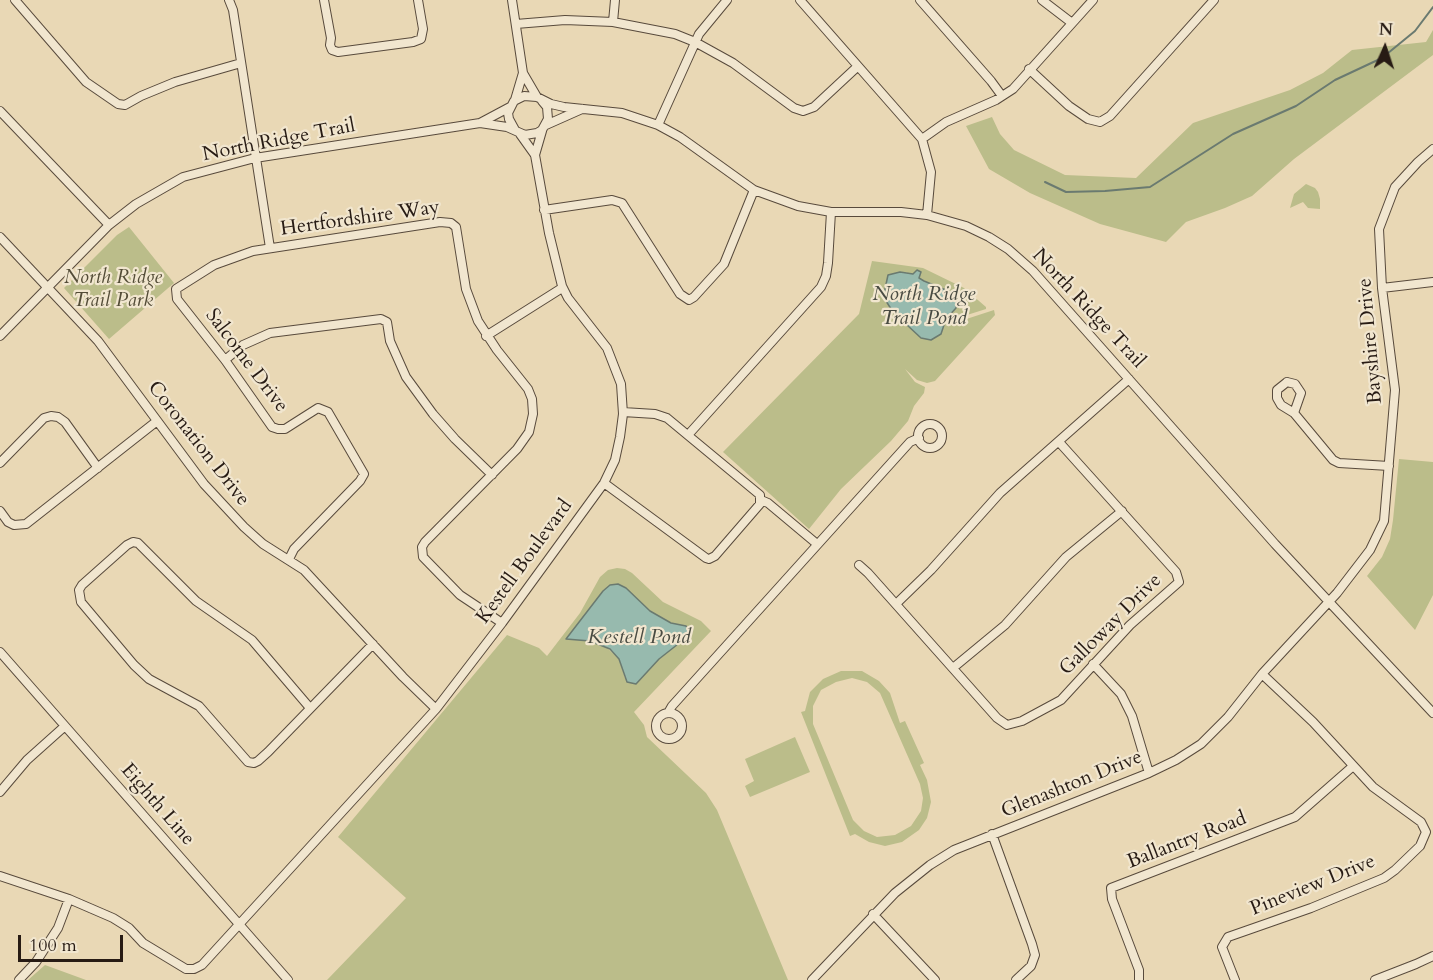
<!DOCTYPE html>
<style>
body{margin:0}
#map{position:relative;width:1433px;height:980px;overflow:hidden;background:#e9d8b5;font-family:Cardo,serif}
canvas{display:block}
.north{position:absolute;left:1355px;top:18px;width:60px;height:60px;-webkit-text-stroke:4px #f1e6cf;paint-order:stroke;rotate:3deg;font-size:16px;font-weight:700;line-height:24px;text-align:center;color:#271b14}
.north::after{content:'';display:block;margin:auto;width:21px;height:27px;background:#271b14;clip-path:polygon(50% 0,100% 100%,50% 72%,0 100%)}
.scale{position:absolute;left:18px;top:935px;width:105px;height:27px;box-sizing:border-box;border:3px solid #271b14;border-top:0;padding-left:8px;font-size:18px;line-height:21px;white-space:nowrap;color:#271b14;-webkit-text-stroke:4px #f1e6cf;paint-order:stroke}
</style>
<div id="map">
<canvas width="1433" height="980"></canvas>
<div class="north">N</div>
<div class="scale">100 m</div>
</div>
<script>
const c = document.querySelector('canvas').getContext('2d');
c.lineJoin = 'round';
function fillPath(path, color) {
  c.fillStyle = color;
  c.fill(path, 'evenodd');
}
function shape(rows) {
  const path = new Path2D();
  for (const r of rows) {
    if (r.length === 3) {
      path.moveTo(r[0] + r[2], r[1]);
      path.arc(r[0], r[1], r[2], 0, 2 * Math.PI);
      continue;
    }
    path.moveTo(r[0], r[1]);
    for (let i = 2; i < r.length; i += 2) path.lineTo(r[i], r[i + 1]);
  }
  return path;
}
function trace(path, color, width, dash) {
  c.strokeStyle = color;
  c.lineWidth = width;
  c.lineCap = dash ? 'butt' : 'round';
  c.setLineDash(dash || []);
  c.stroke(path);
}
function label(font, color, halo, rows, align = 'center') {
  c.font = font + ' Cardo,serif';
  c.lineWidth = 4.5;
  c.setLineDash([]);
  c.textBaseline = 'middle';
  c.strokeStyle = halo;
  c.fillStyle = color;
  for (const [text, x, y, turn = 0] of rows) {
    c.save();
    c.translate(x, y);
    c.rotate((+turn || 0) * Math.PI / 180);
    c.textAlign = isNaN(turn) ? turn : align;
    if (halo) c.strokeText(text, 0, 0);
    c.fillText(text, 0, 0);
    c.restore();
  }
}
const green = shape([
 [1433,30,1433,55,1294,159,1252,196,1225,208,1186,222,1166,242,1100,224,1030,193,989,169,966,126,992,117,1000,134,1014,150,1065,175,1136,178,1193,123,1290,90,1323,73,1352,50,1426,42],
 [1306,184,1315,188,1318,192,1320,199,1320,209,1308,208,1303,202,1290,208,1294,194],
 [129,227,174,283,109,339,64,288,117,235],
 [872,261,923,268,964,288,986,307,986,309,948,321,948,325,994,310,995,315,935,381,927,383,917,380,905,369,915,382,925,387,924,393,914,406,908,421,891,441,841,489,809,529,723,452,859,314],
 [917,270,919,278,924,281,953,293,956,308,946,319,941,334,903,272,913,274],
 [1399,459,1433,462,1433,595,1415,630,1367,576,1382,557,1390,539,1393,520],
 [617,568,625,569,632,573,663,602,701,621,711,631,634,712,644,725,647,737,706,793,717,810,788,980,327,980,406,898,338,837,507,635,539,648,547,656,580,613,600,577,608,570],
 [610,585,626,588,650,611,671,623,686,626,687,637,659,659,644,673,639,681,625,678,619,659,604,645,590,641,567,639,603,591],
 [841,671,862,671,879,681,890,693,900,723,905,721,924,763,920,765,927,780,931,802,927,818,919,830,902,842,885,846,869,842,855,834,850,836,801,712,805,711,810,692,823,679],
 [852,678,867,682,880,693,920,784,923,798,921,811,911,826,895,835,877,837,864,831,853,820,813,724,813,706,821,690,836,682],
 [795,737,810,772,750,797,745,786,754,781,745,759],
 [45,965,86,980,28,980]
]);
const water = shape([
 [917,270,921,272,919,278,924,281,953,293,957,300,956,308,946,319,941,334,931,340,921,338,893,312,886,301,885,289,888,275,900,272,913,274,917,270],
 [618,584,626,588,650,611,671,623,686,626,689,631,687,637,659,659,636,684,627,682,619,659,610,649,590,641,566,639,603,591,610,585,618,584]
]);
const stream = shape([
 [1045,182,1066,192,1105,191,1150,187,1233,134,1296,106,1335,80,1382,58,1415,31,1433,7]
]);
const minor = shape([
 [15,0,86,82,118,104,125,105,141,96,175,82,241,63],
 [229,0,233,10,270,248],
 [324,0,331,38,330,45,332,50,338,52,413,42,421,39,423,29,418,0],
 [512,0,523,73,537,97],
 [800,0,922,139,931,172,927,215],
 [920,0,991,81,1002,96],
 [1042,0,1072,23],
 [613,22,615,0],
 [516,24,565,20,613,22,675,34,695,42,733,63,794,108,803,111,814,107,857,67],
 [1029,69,1069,106,1088,119,1100,122,1110,116,1214,0],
 [515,100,523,73],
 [0,111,109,225],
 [480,123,507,127,525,135,537,133,542,130,548,119,547,107,542,101],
 [546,125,582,109],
 [658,125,699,34,727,0],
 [515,130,509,119,508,113,514,101,524,96,537,97,551,104,564,107,622,113,658,125,680,137,754,190,798,206,831,212,901,212,927,215,966,226,989,237,1008,249,1033,271,1275,544,1433,713],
 [922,139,946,122,996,100,1013,89,1093,0],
 [535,155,542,131],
 [544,210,612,200,622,203,680,294,689,300,694,297,724,264,754,190],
 [0,237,98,341,204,484,244,527,263,544,304,570,403,677,436,709],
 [1382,288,1433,282],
 [0,336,109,225,136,204,183,177,255,158,480,123,510,107],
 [486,336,562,288],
 [225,360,243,345,270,333,381,319,387,322,390,341,406,377,433,414,455,439,492,475],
 [1287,382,1295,384,1301,393,1294,413,1281,405,1277,398,1277,390,1287,382],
 [1294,413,1333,460,1339,463,1389,466],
 [930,436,12],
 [688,435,821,287,826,276,828,263,831,212],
 [0,463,44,418,51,416,58,417,65,422,98,468],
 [604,483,706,558,709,559,715,556,760,504,760,495,667,418,655,414,623,412],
 [761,500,768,503,817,544],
 [0,511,8,522,14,525,26,524,157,421],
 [289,559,294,549,360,481,364,474,328,412,318,408,285,429,278,429,272,427,225,360,177,299,176,289,214,265,253,251,440,222,451,223,456,227,466,289,478,321,497,350,528,389,532,399,533,414,529,432,517,449,425,542,422,547,423,557,460,595,502,623],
 [859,565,868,573,997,718,1007,725,1022,721,1061,700,1130,625,1179,582,1176,572,1059,442],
 [896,604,931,570,1000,493,1129,379],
 [0,652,288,980],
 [1093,664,1121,694,1132,716,1149,773],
 [953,668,1005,625,1066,557,1122,511],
 [310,708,252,640,196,601,138,543,133,542,127,545,82,585,79,590,81,602,134,665,149,679,199,706,248,762,254,763,258,761,268,752,373,644],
 [668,713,672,706,910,442,919,438],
 [669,726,13],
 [0,792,27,760,65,726],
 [992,834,1032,944,1035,955,1031,966,1016,980],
 [0,876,69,899,113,918,129,928,143,943,186,969,194,969,202,965,436,709,502,623,604,483,615,460,620,437,623,414,621,384,607,348,568,298,562,286,549,233,535,155,520,134],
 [873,914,935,980],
 [19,980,36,962,58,928,69,899],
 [812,980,895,893,930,865,954,850,1149,773,1176,760,1201,744,1228,717,1262,674,1337,593,1370,550,1384,521,1395,390,1382,288,1379,229,1395,187,1418,162,1433,149],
 [1139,980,1139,970,1112,899,1111,888,1295,817,1352,767],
 [1235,980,1222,947,1228,937,1311,908,1384,878,1395,870,1420,846,1426,832,1421,822,1373,787,1313,722,1262,674],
 [1375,980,1416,964,1433,956]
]);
const streetNames = [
 ["North Ridge Trail",279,141,-11],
 ["Hertfordshire Way",360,219,-8],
 ["North Ridge Trail",1088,309,47],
 ["Bayshire Drive",1371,341,-95],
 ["Salcome Drive",246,361,53],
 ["Coronation Drive",198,444,52],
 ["Kestell Boulevard",525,562,-54],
 ["Galloway Drive",1111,625,-45],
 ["Glenashton Drive",1072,785,-22],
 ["Eighth Line",157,805,49],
 ["Ballantry Road",1187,841,-21],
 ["Pineview Drive",1313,886,-22]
];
const parkNames = [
 ["North Ridge",113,278],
 ["Trail Park",113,301]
];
const waterNames = [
 ["North Ridge",924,295],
 ["Trail Pond",924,319],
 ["Kestell Pond",639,638]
];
fillPath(green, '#bbbd8a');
fillPath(water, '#97baae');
trace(water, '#6a7a70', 1.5);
trace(stream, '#6a7a70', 2);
trace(minor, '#584a3c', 10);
trace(minor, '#f1e6cf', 8);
label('20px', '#271b14', '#f1e6cf', streetNames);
label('italic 20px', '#534c37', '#f1e6cf', parkNames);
label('italic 21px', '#494b42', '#f1e6cf', waterNames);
</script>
